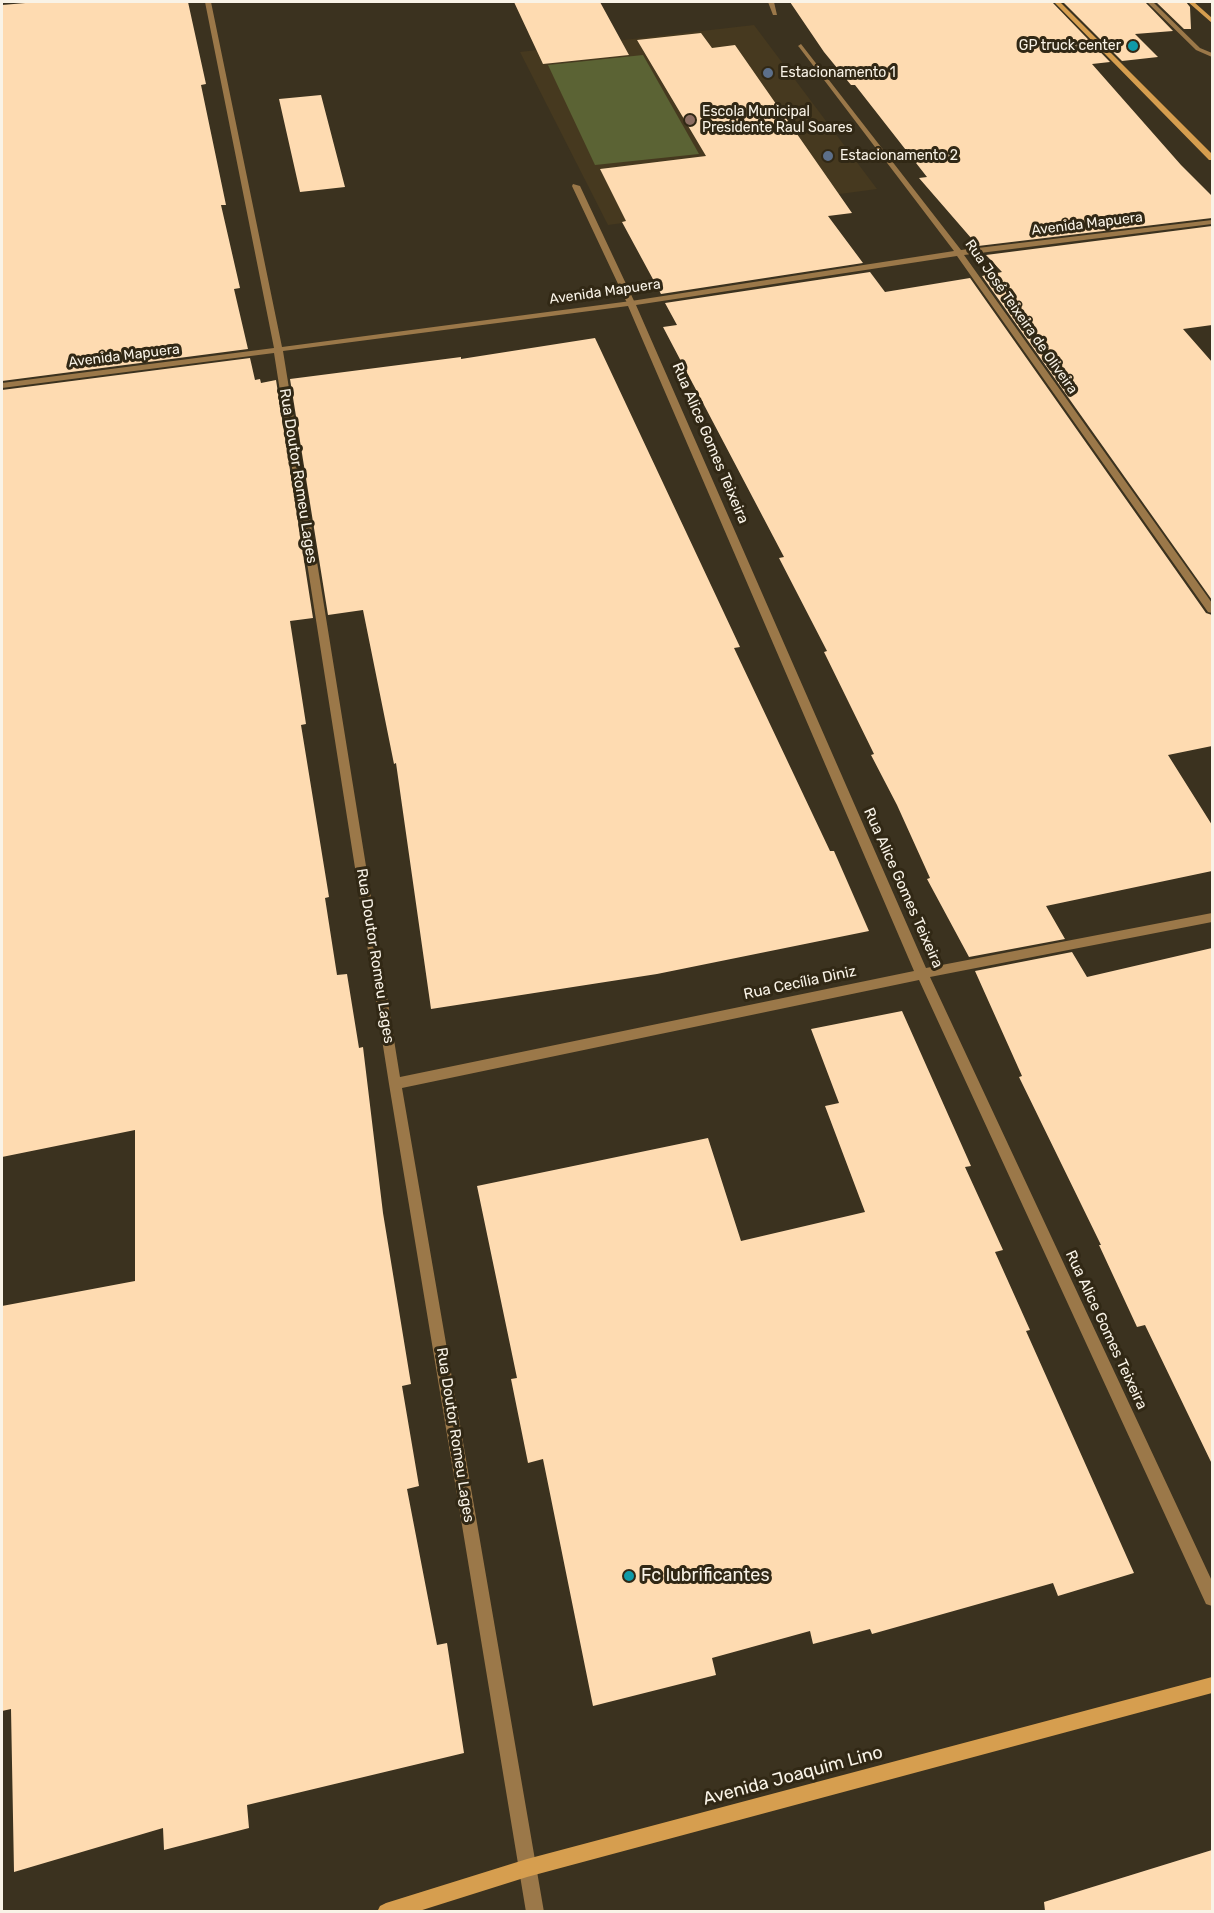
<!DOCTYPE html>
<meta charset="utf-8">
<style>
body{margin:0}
#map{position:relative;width:1214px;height:1913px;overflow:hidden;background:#3b321f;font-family:Rubik,sans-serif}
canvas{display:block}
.frame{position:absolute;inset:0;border:3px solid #f9f3e7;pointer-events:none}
</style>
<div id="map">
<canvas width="1214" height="1913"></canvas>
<div class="frame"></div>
</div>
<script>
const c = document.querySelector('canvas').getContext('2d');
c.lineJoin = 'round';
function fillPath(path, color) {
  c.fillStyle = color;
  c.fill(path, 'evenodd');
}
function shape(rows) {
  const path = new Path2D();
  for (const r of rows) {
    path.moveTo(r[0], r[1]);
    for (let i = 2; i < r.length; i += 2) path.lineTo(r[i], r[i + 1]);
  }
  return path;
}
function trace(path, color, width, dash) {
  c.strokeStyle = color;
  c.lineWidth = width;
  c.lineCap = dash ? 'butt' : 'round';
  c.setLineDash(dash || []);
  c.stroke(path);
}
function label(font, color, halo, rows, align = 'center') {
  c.font = font + ' Rubik,sans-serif';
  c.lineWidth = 6;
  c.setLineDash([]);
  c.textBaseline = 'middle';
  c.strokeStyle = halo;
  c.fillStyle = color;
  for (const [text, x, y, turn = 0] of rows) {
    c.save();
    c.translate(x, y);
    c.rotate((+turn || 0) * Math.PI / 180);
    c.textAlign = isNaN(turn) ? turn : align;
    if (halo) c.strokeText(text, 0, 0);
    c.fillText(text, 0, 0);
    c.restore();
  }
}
const built = shape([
 [754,25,877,189,608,225,520,52]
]);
const green = shape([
 [643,55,699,154,595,165,548,65]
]);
const building = shape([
 [37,2,188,2,206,84,201,85,226,205,221,205,240,288,234,289,248,349,2,381,2,5],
 [514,2,600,2,629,55,543,64],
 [790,2,1052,2,1110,62,1092,64,1181,165,1212,196,1212,218,978,246,919,178,927,177,855,85,851,85,824,52],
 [1063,2,1145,2,1173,31,1135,34,1158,57,1122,61],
 [1156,2,1186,2,1190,7,1191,29,1184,29],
 [701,33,712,48,735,45,852,213,828,216,863,263,661,294,622,222,626,221,600,169,706,156,637,40],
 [321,95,345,187,300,192,279,99],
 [1212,226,1212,325,1183,329,1212,362,1212,600,982,276,1002,272,986,255],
 [870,272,885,292,970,278,1206,613,1212,615,1212,746,1168,755,1212,825,1212,871,1046,906,1065,939,969,957,927,879,930,878,897,805,871,755,874,754,824,652,827,651,779,558,784,557,663,327,677,325,665,303],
 [595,338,740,647,734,648,830,851,834,851,869,931,657,974,431,1009,396,763,394,764,363,610,328,615,290,379,461,357,461,359],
 [250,358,255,380,260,379,261,383,276,380,313,618,290,621,306,724,301,725,329,897,325,898,337,975,347,974,359,1048,363,1047,383,1213,411,1384,402,1386,419,1486,407,1489,437,1645,447,1643,464,1753,247,1805,249,1828,164,1850,163,1828,14,1872,11,1709,2,1711,2,1306,135,1281,135,1130,2,1157,2,390],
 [1212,948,1212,1464,1145,1325,1137,1327,1099,1245,1101,1245,1019,1077,1022,1076,975,971,1072,952,1087,977],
 [902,1011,971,1166,965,1167,1003,1250,995,1252,1030,1330,1026,1331,1134,1573,1058,1596,1053,1583,872,1634,870,1629,813,1644,810,1631,712,1658,716,1675,593,1706,543,1459,528,1463,511,1379,517,1378,477,1186,708,1138,741,1241,865,1212,825,1106,839,1103,811,1029],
 [1212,1850,1212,1911,1045,1911,1044,1902]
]);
const lane = shape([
 [768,2,774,2,777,15,773,15,768,2],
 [1147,2,1153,2,1200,48,1212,53,1212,57,1196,50,1147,2],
 [573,184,580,186,635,303,634,305,627,303,572,186,573,184]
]);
const street = shape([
 [205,2,211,2,282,347,631,301,954,251,799,47,798,46,801,44,961,250,1212,220,1212,224,964,255,1212,603,1212,613,1208,612,957,256,636,305,926,968,1212,913,1212,922,930,977,1212,1581,1212,1606,1206,1604,919,980,402,1088,544,1912,526,1912,389,1084,274,353,2,388,2,383,274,348,205,2],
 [628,306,914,971,400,1077,283,351,628,306]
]);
const secondary = shape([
 [1054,2,1060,2,1212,154,1212,160,1209,160,1054,2],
 [1188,2,1194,2,1212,18,1212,23,1188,2],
 [1212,1677,1212,1693,527,1877,416,1912,377,1912,380,1906,386,1903,527,1859,1212,1677]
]);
const markers = [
 [1133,46,6,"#0f9aa8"],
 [768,73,6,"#5c6f8a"],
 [690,120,6,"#8d6e63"],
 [828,156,6,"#5c6f8a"],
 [629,1576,6,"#0f9aa8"]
];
const farPoinames = [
 ["GP truck center",1121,46,"right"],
 ["Estacionamento 1",780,73],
 ["Escola Municipal",702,112],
 ["Presidente Raul Soares",702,128],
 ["Estacionamento 2",840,156]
];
const farStreetnames = [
 ["Avenida Mapuera",1087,224,-7],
 ["Avenida Mapuera",605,292,-8],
 ["Rua José Teixeira de Oliveira",1021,317,55],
 ["Avenida Mapuera",124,356,-7]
];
const streetNames = [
 ["Rua Alice Gomes Teixeira",710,443,67],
 ["Rua Doutor Romeu Lages",298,476,81],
 ["Rua Alice Gomes Teixeira",903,888,66],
 ["Rua Doutor Romeu Lages",375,956,81],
 ["Rua Cecília Diniz",800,983,-12],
 ["Rua Alice Gomes Teixeira",1106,1330,65],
 ["Rua Doutor Romeu Lages",455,1435,81]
];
const nearPoinames = [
 ["Fc lubrificantes",641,1576]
];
const nearStreetnames = [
 ["Avenida Joaquim Lino",793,1776,-15]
];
fillPath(built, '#46391f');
fillPath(green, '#5b6334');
fillPath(building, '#fedbb1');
fillPath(lane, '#9b7849');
fillPath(street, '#9b7849');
fillPath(secondary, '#d69e4f');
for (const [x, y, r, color] of markers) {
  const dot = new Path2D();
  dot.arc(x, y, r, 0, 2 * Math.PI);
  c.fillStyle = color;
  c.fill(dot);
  trace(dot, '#312815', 2);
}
label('14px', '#f9f3e7', '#312815', farPoinames, 'left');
label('14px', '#f9f3e7', '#312815', farStreetnames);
label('15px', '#f9f3e7', '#312815', streetNames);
label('18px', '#f9f3e7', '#312815', nearPoinames, 'left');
label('18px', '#f9f3e7', '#312815', nearStreetnames);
</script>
